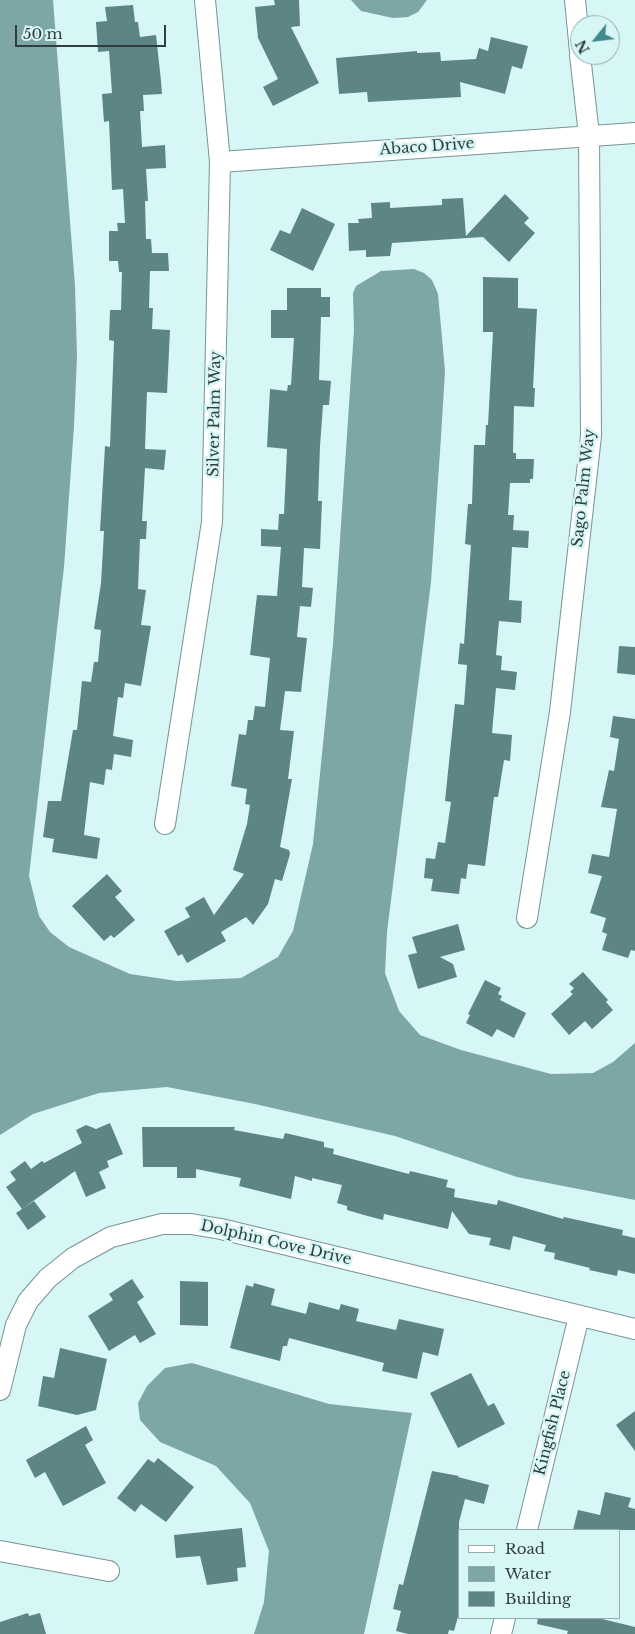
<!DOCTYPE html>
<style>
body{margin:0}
#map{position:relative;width:635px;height:1634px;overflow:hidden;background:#d7f6f6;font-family:"Libre Baskerville",serif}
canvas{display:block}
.legend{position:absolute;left:458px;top:1529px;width:162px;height:90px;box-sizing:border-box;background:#d7f6f6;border:1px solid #95acac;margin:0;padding:6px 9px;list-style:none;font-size:15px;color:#313d3d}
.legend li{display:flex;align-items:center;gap:10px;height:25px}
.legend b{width:25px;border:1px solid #95acac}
.north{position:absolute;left:570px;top:15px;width:50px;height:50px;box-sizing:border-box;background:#d7f6f6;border:1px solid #95acac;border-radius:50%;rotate:241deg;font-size:14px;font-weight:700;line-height:20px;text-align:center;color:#313d3d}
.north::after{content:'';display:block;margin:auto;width:18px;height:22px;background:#41898a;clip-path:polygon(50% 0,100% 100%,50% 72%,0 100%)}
.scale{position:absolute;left:15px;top:25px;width:151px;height:22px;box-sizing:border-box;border:2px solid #313d3d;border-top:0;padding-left:6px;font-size:15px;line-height:18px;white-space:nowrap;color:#313d3d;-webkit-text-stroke:4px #d7f6f6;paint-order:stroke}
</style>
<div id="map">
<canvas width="635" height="1634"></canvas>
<ul class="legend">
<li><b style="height:6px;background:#fff"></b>Road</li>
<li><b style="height:14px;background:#7da6a6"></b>Water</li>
<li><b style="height:14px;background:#5d8585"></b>Building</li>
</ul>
<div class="north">N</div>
<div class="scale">50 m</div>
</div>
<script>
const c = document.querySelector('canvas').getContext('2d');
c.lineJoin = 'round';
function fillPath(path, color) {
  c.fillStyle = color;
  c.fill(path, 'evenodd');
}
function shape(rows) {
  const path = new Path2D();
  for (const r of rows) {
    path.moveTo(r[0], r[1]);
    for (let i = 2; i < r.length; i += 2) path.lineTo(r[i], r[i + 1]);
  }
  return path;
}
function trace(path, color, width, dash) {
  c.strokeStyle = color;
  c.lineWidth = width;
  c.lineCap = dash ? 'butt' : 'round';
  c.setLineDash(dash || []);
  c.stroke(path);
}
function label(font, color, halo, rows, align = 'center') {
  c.font = font + ' "Libre Baskerville",serif';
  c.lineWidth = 5;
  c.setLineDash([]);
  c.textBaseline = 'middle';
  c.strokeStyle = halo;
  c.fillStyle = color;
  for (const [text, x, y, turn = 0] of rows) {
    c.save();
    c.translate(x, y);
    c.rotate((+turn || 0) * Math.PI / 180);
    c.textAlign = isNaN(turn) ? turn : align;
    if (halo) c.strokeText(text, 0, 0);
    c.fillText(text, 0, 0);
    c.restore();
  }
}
const water = shape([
 [0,0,53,0,75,286,77,356,74,426,64,567,29,876,39,916,50,932,69,947,130,974,177,981,241,978,278,957,293,931,313,844,333,644,354,330,353,293,356,286,381,271,414,269,424,273,432,280,438,294,445,371,441,437,431,582,387,932,385,973,399,1011,420,1035,461,1050,551,1074,593,1073,613,1062,635,1043,635,1200,517,1177,395,1136,255,1104,167,1087,99,1093,33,1114,0,1135],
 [351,0,427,0,418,12,408,17,393,18,361,11],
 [192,1363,329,1404,412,1413,364,1634,254,1634,264,1602,269,1551,250,1503,216,1466,160,1442,140,1420,138,1403,147,1386,165,1368]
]);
const building = shape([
 [274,0,299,0,300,26,291,27,319,83,273,106,263,87,278,79,258,38,255,7,275,5],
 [133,5,135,22,138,22,140,37,156,35,161,81,162,94,143,95,144,111,140,111,142,147,165,145,166,168,146,169,148,201,145,201,146,239,151,239,152,253,168,253,169,271,150,271,149,308,153,308,152,329,170,330,167,393,147,392,145,449,166,450,164,470,145,468,142,521,147,521,146,539,140,539,138,589,146,590,141,625,151,626,141,686,125,683,123,698,118,697,113,736,133,740,131,757,114,754,112,770,106,769,104,785,90,782,84,835,100,838,97,859,52,852,54,839,43,837,48,801,61,801,73,730,77,730,82,681,91,682,94,662,98,662,101,630,94,629,101,583,104,531,100,531,105,446,110,447,114,341,109,340,110,310,121,310,122,272,119,272,118,261,109,261,109,231,118,231,117,223,125,223,123,189,112,190,109,121,104,122,102,94,112,93,109,51,98,52,96,22,107,21,105,7],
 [491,37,528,46,522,69,512,66,505,94,460,82,461,97,368,102,367,92,339,94,336,58,417,51,417,53,440,52,441,61,476,59,479,48,488,51],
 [505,194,529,218,524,223,535,233,509,262,483,237,392,243,390,256,366,257,366,250,349,251,348,223,359,223,358,219,372,218,371,203,390,202,390,208,442,205,442,199,463,198,466,236],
 [302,208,335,224,313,271,270,250,280,230,290,234],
 [483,277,518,278,518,308,537,309,533,388,535,388,534,407,514,406,513,453,516,453,516,459,534,459,533,479,530,479,530,483,510,483,508,515,514,515,513,530,529,531,528,548,512,547,509,600,522,601,521,623,499,621,496,655,502,656,501,670,517,672,515,690,496,688,492,733,512,735,510,761,504,760,498,797,494,797,485,866,468,864,466,879,461,878,459,894,431,891,433,879,424,878,426,858,435,859,438,842,445,843,451,802,445,801,455,704,464,705,467,665,458,664,460,643,464,644,471,545,465,544,468,504,472,504,474,445,485,445,486,425,488,425,493,332,483,332],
 [287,288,321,288,321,297,330,297,330,317,321,317,319,380,331,381,329,405,323,405,320,446,318,501,322,501,320,549,304,548,302,587,313,588,311,607,300,606,297,637,307,638,301,692,285,691,280,730,294,731,288,779,292,779,280,847,289,850,290,854,282,881,275,879,268,904,253,925,246,917,221,932,226,941,187,963,182,954,178,956,164,931,190,917,185,908,204,897,214,915,244,874,233,870,247,824,250,805,245,804,247,789,231,786,239,734,246,735,248,720,253,720,255,706,265,707,270,658,250,655,257,595,277,596,281,547,261,546,261,529,278,530,279,514,284,514,287,449,267,447,270,389,287,391,288,385,291,385,294,338,271,338,271,310,287,310],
 [619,646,635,647,635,675,617,673],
 [613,716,635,719,635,951,631,950,628,958,602,950,607,934,602,932,606,918,590,913,602,876,588,873,592,854,609,857,617,809,601,807,609,770,614,771,619,739,610,737],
 [107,874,122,891,115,897,135,920,114,938,111,935,104,941,72,906],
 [458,924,465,950,440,957,453,964,457,977,418,989,408,955,417,953,412,937],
 [583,972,608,1000,606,1002,613,1010,592,1029,585,1021,569,1035,551,1014,573,994,570,992,574,988,569,984],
 [485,980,501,988,498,994,502,996,500,1000,526,1013,514,1038,497,1029,492,1037,466,1023,470,1015,468,1014],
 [110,1123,123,1154,107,1161,109,1167,99,1172,106,1188,86,1197,75,1171,22,1209,6,1187,16,1180,10,1172,25,1161,31,1169,42,1161,44,1163,82,1143,76,1130,86,1125,96,1129],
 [142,1127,235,1127,234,1130,283,1139,285,1133,324,1142,324,1147,334,1149,333,1154,409,1174,410,1171,448,1180,446,1187,455,1189,454,1197,497,1205,498,1200,563,1219,564,1217,623,1230,622,1235,635,1238,635,1274,618,1270,617,1276,589,1270,590,1268,554,1259,555,1253,544,1251,546,1245,513,1236,510,1250,489,1245,491,1238,469,1234,452,1211,448,1229,384,1214,383,1220,364,1215,347,1210,347,1206,337,1203,342,1185,312,1178,312,1181,295,1176,291,1199,239,1186,241,1178,196,1169,196,1178,177,1178,177,1167,143,1167],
 [34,1201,46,1217,28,1230,16,1213],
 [132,1279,144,1297,137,1302,156,1334,140,1343,135,1335,109,1351,88,1316,113,1300,109,1294],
 [180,1281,208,1282,208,1326,180,1325],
 [254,1283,275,1289,271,1305,306,1314,309,1302,339,1310,341,1304,359,1309,356,1321,396,1330,399,1319,444,1329,438,1356,423,1352,417,1379,382,1371,384,1363,289,1338,287,1346,283,1346,280,1361,230,1348,246,1285,253,1287],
 [60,1348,107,1359,96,1410,77,1415,38,1406,43,1376,54,1378],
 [471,1373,488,1406,494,1403,505,1424,458,1448,430,1393],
 [635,1411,635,1451,616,1425],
 [86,1426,93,1440,85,1445,106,1483,63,1506,45,1472,35,1478,26,1460],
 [158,1458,194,1487,166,1522,141,1504,135,1512,117,1498,148,1459,154,1463],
 [432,1471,459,1476,458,1477,489,1485,484,1504,465,1499,459,1522,459,1613,454,1631,449,1630,448,1634,408,1634,396,1631,401,1611,393,1609,399,1584,403,1585],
 [605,1492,631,1498,628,1507,635,1509,635,1530,573,1530,578,1510,600,1515],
 [242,1528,246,1567,237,1568,238,1581,207,1585,200,1556,176,1558,174,1535],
 [28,1613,29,1616,40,1613,46,1634,0,1634,0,1622],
 [538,1618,598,1618,635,1627,635,1634,567,1634,568,1631,537,1624]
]);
const minor = shape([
 [575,0,580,52],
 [220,162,635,133],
 [165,824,212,522,220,162,205,0],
 [527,918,560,712,591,436,589,135,580,55],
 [0,1390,16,1325,28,1301,48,1278,73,1258,111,1237,162,1224,191,1224,221,1229,635,1329],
 [527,1530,579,1316],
 [0,1551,109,1571],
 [501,1634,505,1618]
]);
const streetNames = [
 ["Abaco Drive",427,147,-4],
 ["Silver Palm Way",215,414,-89],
 ["Sago Palm Way",584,488,-84],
 ["Dolphin Cove Drive",276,1243,13],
 ["Kingfish Place",553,1423,-76]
];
fillPath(water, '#7da6a6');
fillPath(building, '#5d8585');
trace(minor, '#789495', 22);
trace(minor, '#fff', 20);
label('15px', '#313d3d', '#d7f6f6', streetNames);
</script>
